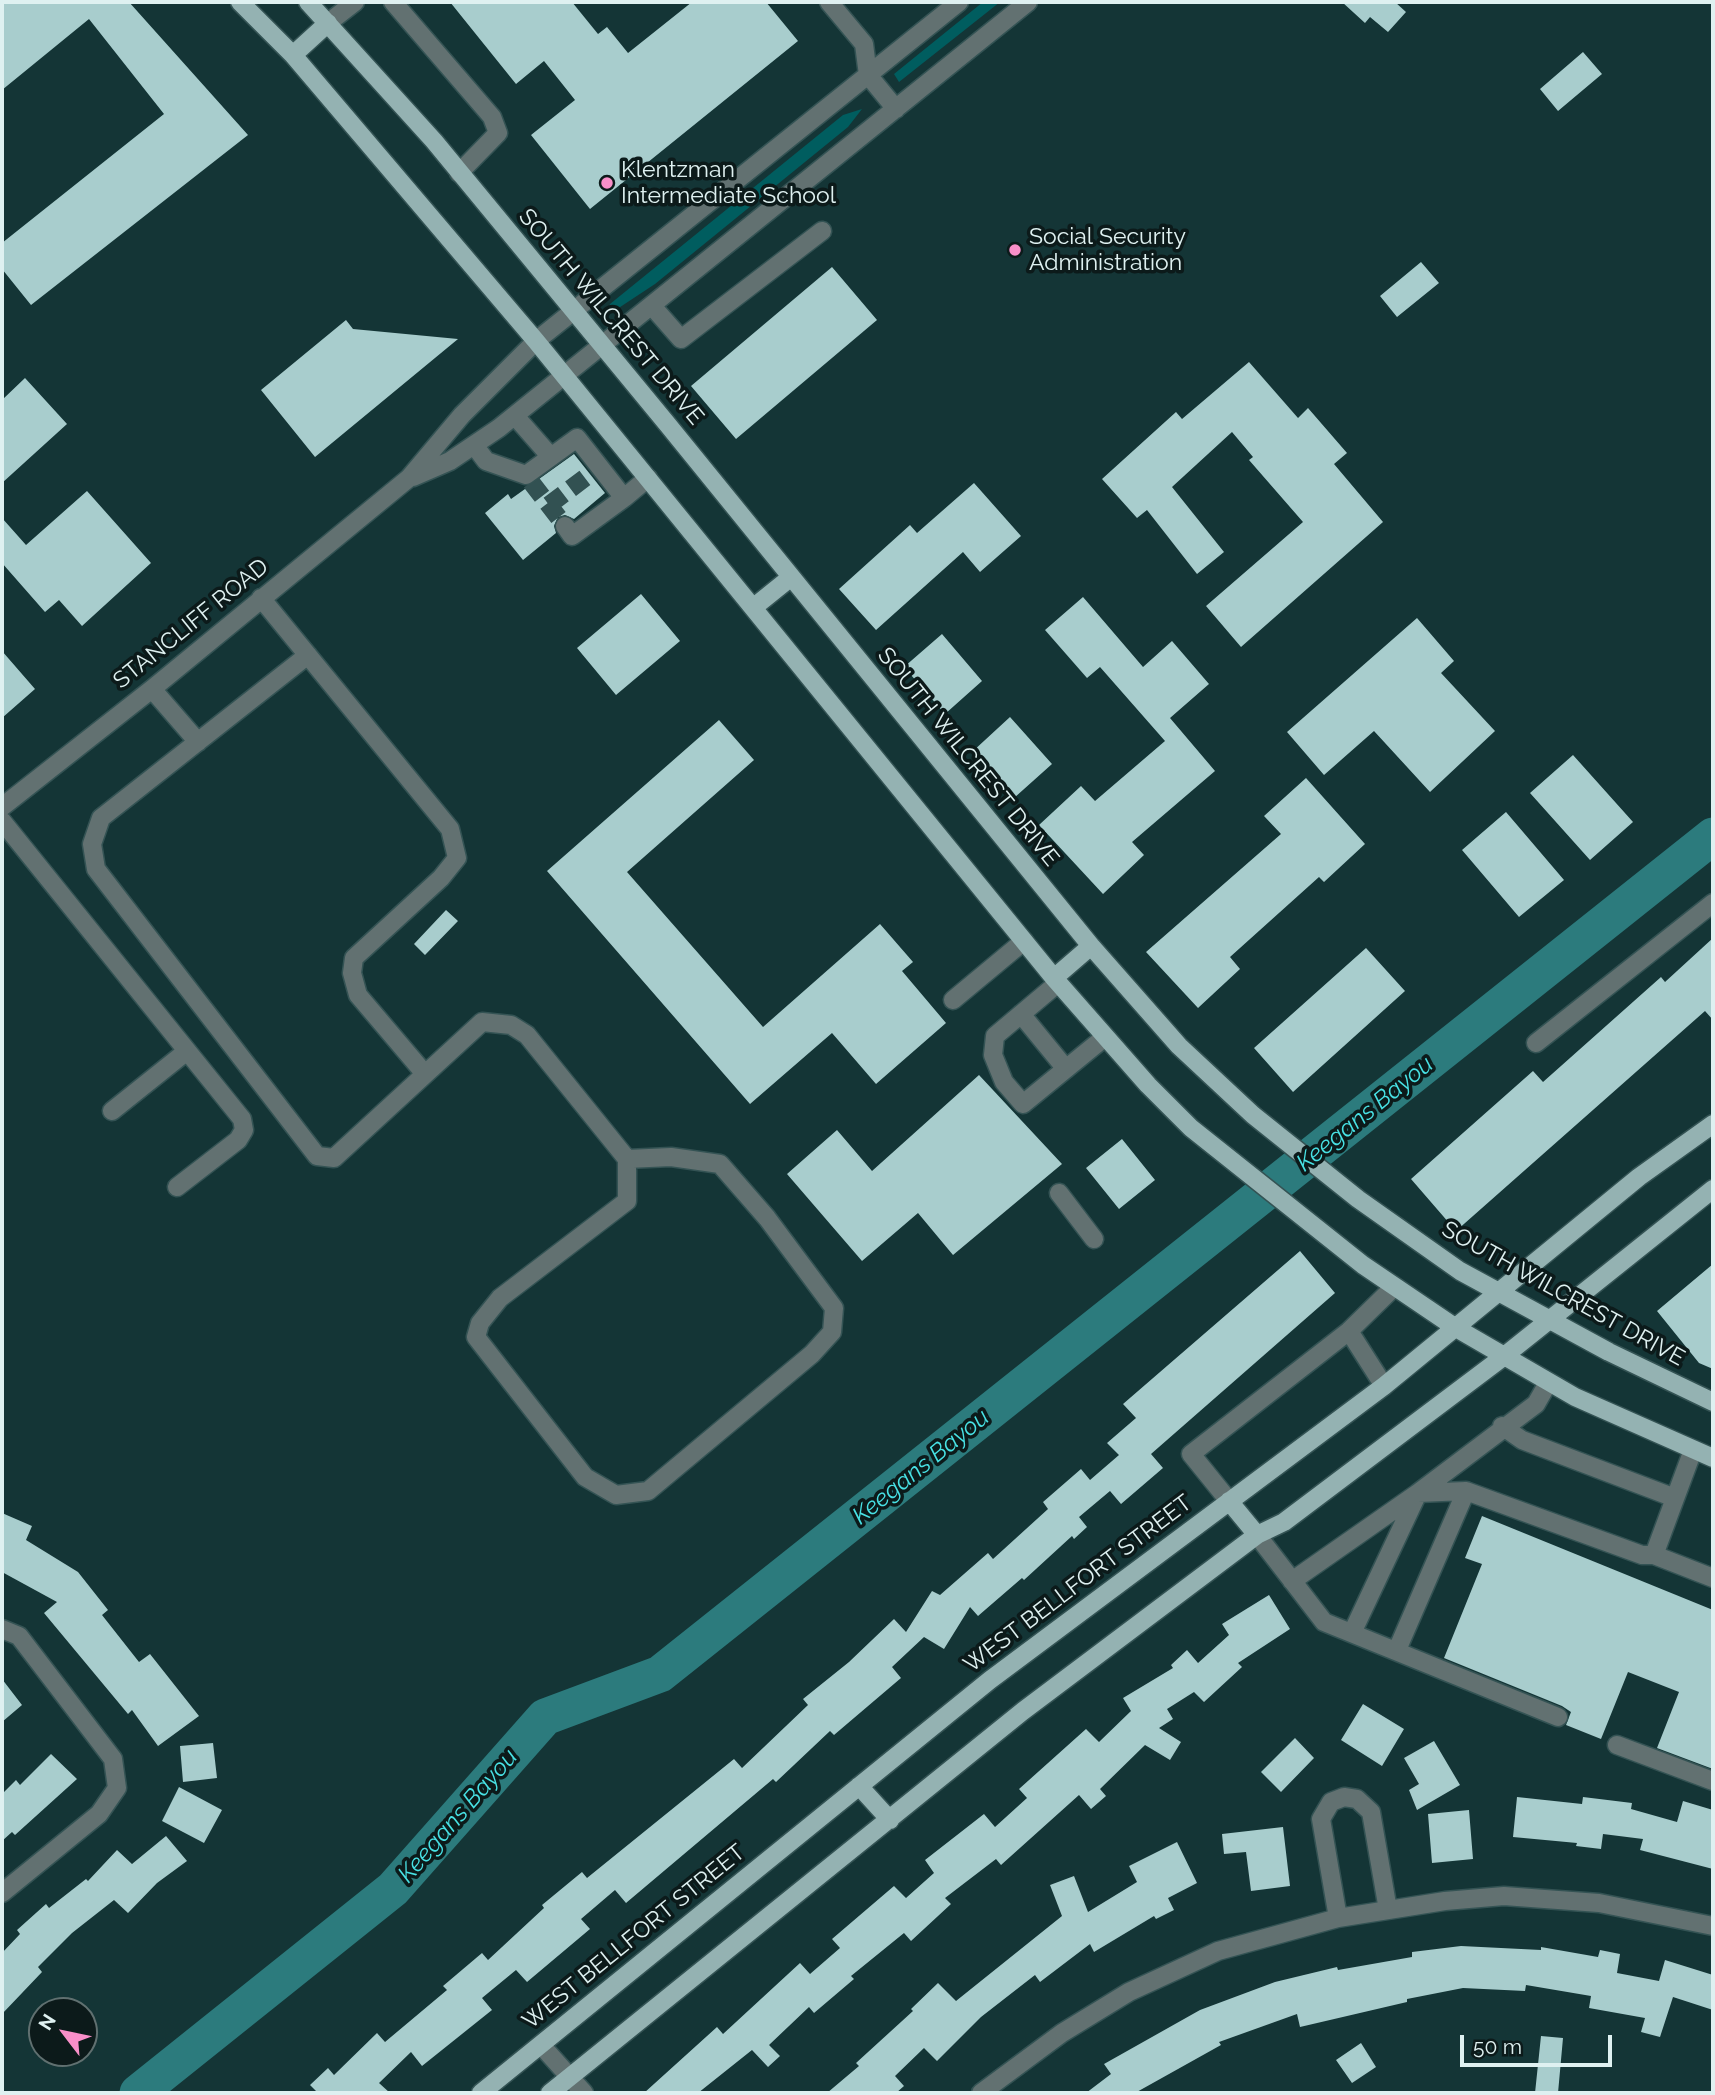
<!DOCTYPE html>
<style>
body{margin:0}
#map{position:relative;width:1715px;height:2095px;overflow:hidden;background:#143536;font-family:Raleway,sans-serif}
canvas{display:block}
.frame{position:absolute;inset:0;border:4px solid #dff1f1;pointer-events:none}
.north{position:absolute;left:28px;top:1997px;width:70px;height:70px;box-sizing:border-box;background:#0c1a1a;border:2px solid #607070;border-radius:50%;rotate:302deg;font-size:19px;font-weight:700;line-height:28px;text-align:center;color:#dff1f1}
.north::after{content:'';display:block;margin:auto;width:24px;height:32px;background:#f98fc9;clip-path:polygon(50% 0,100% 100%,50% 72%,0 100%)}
.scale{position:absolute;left:1460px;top:2035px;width:152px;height:32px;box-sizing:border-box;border:4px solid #dff1f1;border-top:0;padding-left:9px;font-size:21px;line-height:24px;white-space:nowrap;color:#dff1f1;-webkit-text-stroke:5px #0c1a1a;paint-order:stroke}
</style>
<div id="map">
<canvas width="1715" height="2095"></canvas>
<div class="frame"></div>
<div class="north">N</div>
<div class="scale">50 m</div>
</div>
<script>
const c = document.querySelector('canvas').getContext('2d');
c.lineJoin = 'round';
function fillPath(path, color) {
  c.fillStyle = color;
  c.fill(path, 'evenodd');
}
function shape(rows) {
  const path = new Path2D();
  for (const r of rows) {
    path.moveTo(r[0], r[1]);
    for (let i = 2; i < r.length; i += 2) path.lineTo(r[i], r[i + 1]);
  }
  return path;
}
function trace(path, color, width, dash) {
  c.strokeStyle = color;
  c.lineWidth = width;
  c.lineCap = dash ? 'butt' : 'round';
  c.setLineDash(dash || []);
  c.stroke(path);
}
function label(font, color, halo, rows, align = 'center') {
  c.font = font + ' Raleway,sans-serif';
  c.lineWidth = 7;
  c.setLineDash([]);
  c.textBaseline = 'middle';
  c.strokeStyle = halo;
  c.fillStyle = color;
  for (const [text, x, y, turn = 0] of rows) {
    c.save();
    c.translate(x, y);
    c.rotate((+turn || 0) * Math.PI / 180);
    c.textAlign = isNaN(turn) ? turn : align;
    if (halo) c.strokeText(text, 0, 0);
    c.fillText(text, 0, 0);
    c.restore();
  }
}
const green = shape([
 [983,2,1000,2,899,82,894,74],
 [862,109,848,127,655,284,605,317,610,304,843,115]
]);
const river = shape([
 [138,2093,393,1889,545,1717,660,1674,1713,836]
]);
const building = shape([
 [2,2,129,2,248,135,31,305,2,269,2,243,164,114,89,19,2,90],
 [450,2,572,2,598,34,607,27,628,53,692,2,766,2,798,41,590,209,531,135,575,100,544,61,516,84],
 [1342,2,1395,2,1406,12,1388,32,1370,17,1365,23],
 [1583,52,1602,74,1558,111,1540,89],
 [1421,262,1439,283,1397,317,1380,296],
 [832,267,877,320,736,439,691,386],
 [346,320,353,329,458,339,315,457,261,390],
 [1249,362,1298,418,1308,408,1347,453,1334,464,1383,522,1241,647,1206,606,1303,522,1249,460,1253,457,1232,432,1172,487,1224,552,1197,574,1147,510,1137,518,1102,479,1176,412,1182,419],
 [25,378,67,424,2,483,2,400],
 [574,454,605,493,574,519,565,515,558,517,554,526,556,533,523,560,485,513,508,494,511,499],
 [974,483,1021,536,980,572,963,552,876,630,839,589,910,525,917,533],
 [87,491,151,563,82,626,59,600,45,612,2,563,2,518,26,545],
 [641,594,680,641,616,695,577,648],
 [1083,597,1143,667,1172,641,1209,684,1170,718,1215,771,1132,842,1144,855,1103,894,1039,825,1081,786,1095,801,1165,741,1100,667,1087,678,1045,630],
 [1417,618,1454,661,1441,673,1495,731,1430,792,1374,731,1324,775,1287,732],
 [942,634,982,681,945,714,904,667],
 [2,651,35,689,2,718],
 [1010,717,1052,764,1014,798,972,752],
 [719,720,754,760,627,872,763,1027,880,924,913,962,902,971,946,1023,876,1084,832,1033,750,1104,547,871],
 [1573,755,1633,822,1590,860,1530,793],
 [1306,778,1365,844,1324,882,1319,877,1230,957,1240,969,1198,1008,1146,952,1281,834,1264,816],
 [1506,812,1564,880,1519,917,1462,850],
 [446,910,458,921,425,955,414,944],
 [1713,938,1713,1020,1705,1011,1456,1231,1411,1179,1533,1071,1543,1082,1661,977,1665,982],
 [1366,948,1405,991,1293,1092,1254,1048],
 [979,1075,1062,1164,953,1255,918,1213,862,1261,787,1174,837,1130,872,1171],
 [1122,1139,1155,1180,1119,1209,1086,1168],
 [1300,1251,1335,1293,1151,1454,1163,1468,1121,1504,1110,1491,1079,1517,1087,1527,1074,1539,1072,1536,1024,1580,1022,1578,978,1616,970,1607,944,1649,924,1637,892,1667,901,1678,834,1735,830,1731,776,1782,773,1779,626,1903,615,1890,581,1919,590,1929,527,1982,516,1970,482,1998,492,2010,422,2066,411,2052,379,2083,390,2093,318,2093,310,2085,328,2068,334,2075,377,2033,385,2042,447,1990,443,1986,482,1953,488,1960,544,1908,542,1905,582,1872,587,1878,734,1759,742,1768,808,1705,803,1699,849,1662,894,1619,906,1632,932,1591,940,1595,988,1553,993,1559,1048,1509,1043,1502,1081,1469,1090,1480,1119,1455,1107,1443,1136,1418,1123,1404],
 [1713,1264,1713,1369,1699,1363,1657,1311],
 [2,1513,32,1526,26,1540,78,1572,108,1610,102,1615,139,1662,150,1654,199,1716,158,1746,132,1710,128,1714,44,1613,57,1602,2,1572],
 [1482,1516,1713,1610,1713,1769,1657,1748,1679,1692,1628,1672,1601,1739,1566,1725,1571,1712,1562,1706,1444,1658,1482,1564,1465,1558],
 [1269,1595,1290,1629,1238,1663,1242,1667,1204,1702,1194,1692,1167,1709,1173,1719,1159,1728,1181,1742,1170,1760,1145,1745,1100,1789,1106,1796,1091,1809,1079,1795,1001,1865,996,1859,945,1898,951,1904,911,1941,904,1933,851,1976,854,1979,814,2013,809,2007,769,2045,780,2056,768,2067,752,2050,698,2093,644,2093,717,2027,723,2034,800,1963,810,1974,840,1948,832,1939,894,1886,906,1898,934,1873,925,1860,984,1814,995,1827,1027,1798,1019,1789,1086,1729,1099,1742,1131,1711,1123,1698,1173,1668,1171,1665,1187,1650,1198,1663,1229,1635,1222,1624],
 [2,1679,22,1705,2,1722],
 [1363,1704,1404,1729,1382,1766,1341,1740],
 [1295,1738,1314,1758,1281,1792,1261,1772],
 [1434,1741,1460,1785,1417,1810,1409,1790,1419,1784,1404,1758],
 [213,1743,217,1778,183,1782,180,1746],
 [51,1754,77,1779,15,1835,12,1832,2,1841,2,1794,16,1780,20,1785],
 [179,1787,222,1810,204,1843,162,1821],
 [1517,1797,1582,1804,1583,1797,1632,1803,1631,1809,1677,1822,1683,1801,1713,1810,1713,1869,1640,1850,1643,1839,1603,1834,1601,1849,1576,1846,1577,1843,1513,1837],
 [1469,1810,1473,1859,1432,1863,1428,1814],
 [1283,1827,1290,1886,1251,1891,1246,1852,1224,1854,1222,1834],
 [166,1836,187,1861,157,1883,128,1913,114,1900,72,1933,38,1967,42,1972,2,2014,2,1953,20,1934,17,1930,46,1904,49,1908,86,1879,88,1881,117,1850,132,1864],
 [1177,1842,1197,1883,1168,1898,1174,1910,1156,1919,1154,1916,1094,1952,1090,1944,1040,1982,1035,1975,981,2017,937,2061,924,2048,895,2076,904,2086,896,2093,827,2093,859,2066,856,2063,913,2011,911,2009,938,1983,956,2001,1062,1916,1050,1885,1074,1876,1088,1912,1137,1882,1129,1866],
 [1461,1946,1541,1950,1541,1947,1598,1957,1600,1950,1620,1954,1617,1973,1659,1981,1665,1960,1713,1975,1713,2010,1673,1997,1660,2037,1641,2032,1645,2018,1589,2008,1591,1996,1526,1985,1525,1991,1463,1988,1407,1999,1407,2002,1300,2027,1297,2014,1219,2042,1221,2045,1135,2093,1086,2093,1111,2074,1104,2064,1200,2010,1275,1982,1337,1967,1338,1970,1412,1957,1412,1952],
 [1541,2036,1563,2038,1558,2093,1535,2093],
 [1361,2043,1376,2067,1352,2083,1336,2060]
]);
const minorTunnel = shape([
 [531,482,565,526],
 [549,505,590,474]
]);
const minor = shape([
 [393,2,492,117,498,133,459,173],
 [829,2,864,44,868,75,896,109],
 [328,23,355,2],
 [652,306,681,339,822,231],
 [515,416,551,457],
 [474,445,486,461,526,475,577,438,624,498,648,478],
 [413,477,450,461,499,428,1028,2],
 [565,526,572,536,624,498],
 [261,598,450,829,457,858,441,878,354,958,352,973,358,995,425,1074],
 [308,655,101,818,92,844,96,869,317,1156,334,1158,482,1022,511,1025,527,1035,627,1159,627,1201,500,1298,480,1323,476,1337,585,1477,616,1495,648,1491,812,1354,832,1332,834,1308,767,1218,720,1164,671,1157,627,1159],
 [152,689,198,742],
 [2,807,152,689,409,478,462,415,536,341,959,2],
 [2,821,242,1119,244,1130,238,1140,177,1187],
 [1058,983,995,1036,993,1055,1004,1082,1023,1104,1105,1037],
 [953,1000,1024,941],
 [1021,1014,1066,1069],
 [1536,1043,1713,903],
 [112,1111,187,1051],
 [1059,1193,1094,1239],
 [1349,1331,1384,1386],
 [1502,1426,1522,1440,1675,1498],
 [1418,1493,1466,1491,1642,1555,1654,1555,1693,1450],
 [1418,1493,1536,1404,1548,1383],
 [1229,1501,1191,1454,1349,1331,1394,1287],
 [1257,1535,1324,1622,1558,1717],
 [1654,1555,1713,1578],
 [1292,1581,1418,1493,1352,1633],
 [2,1629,19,1636,113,1759,117,1788,99,1814,2,1893],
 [1397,1650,1466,1491],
 [1617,1745,1713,1781],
 [1338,1918,1321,1819,1331,1802,1344,1797,1357,1799,1371,1812,1388,1910],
 [541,2045,584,2093],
 [981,2093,1062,2033,1129,1992,1218,1951,1338,1918,1445,1901,1504,1896,1599,1903,1713,1926]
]);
const major = shape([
 [240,2,293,55,536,341,1054,978,1148,1085,1191,1128,1363,1265,1456,1328,1575,1397,1713,1458],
 [308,2,434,141,668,425,1091,946,1179,1046,1253,1115,1358,1199,1460,1271,1609,1352,1713,1402],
 [293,55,328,23],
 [754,607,790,578],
 [1054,978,1091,946],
 [1229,1501,1257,1535],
 [859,1786,890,1820],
 [481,2093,990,1680,1384,1386,1639,1177,1713,1124],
 [550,2093,1023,1711,1257,1535,1284,1522,1503,1357,1713,1189]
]);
const markers = [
 [607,183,7,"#f98fc9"],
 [1015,250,7,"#f98fc9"]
];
const poiNames = [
 ["Klentzman",621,170],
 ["Intermediate School",621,196],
 ["Social Security",1029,237],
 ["Administration",1029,263]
];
const streetNames = [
 ["SOUTH WILCREST DRIVE",611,317,50],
 ["STANCLIFF ROAD",191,624,-39],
 ["SOUTH WILCREST DRIVE",968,757,51],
 ["SOUTH WILCREST DRIVE",1563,1294,29],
 ["WEST BELLFORT STREET",1078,1584,-37],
 ["WEST BELLFORT STREET",634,1937,-39]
];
const waterNames = [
 ["Keegans Bayou",1365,1114,-39],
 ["Keegans Bayou",921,1467,-39],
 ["Keegans Bayou",458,1816,-49]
];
fillPath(green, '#005d5f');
trace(river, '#2c7b7d', 37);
fillPath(building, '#a8cdcd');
trace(minorTunnel, '#325152', 18, [18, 9]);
trace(minor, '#345354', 21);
trace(major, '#345354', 21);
trace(minor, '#627171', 18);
trace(major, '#94b2b2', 18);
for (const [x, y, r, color] of markers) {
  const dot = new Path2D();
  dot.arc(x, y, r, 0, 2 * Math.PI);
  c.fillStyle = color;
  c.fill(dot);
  trace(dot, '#0c1a1a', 2.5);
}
label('23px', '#dff1f1', '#0c1a1a', poiNames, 'left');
label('23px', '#dff1f1', '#0c1a1a', streetNames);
label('italic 24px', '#48e1e4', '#0c1a1a', waterNames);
</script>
